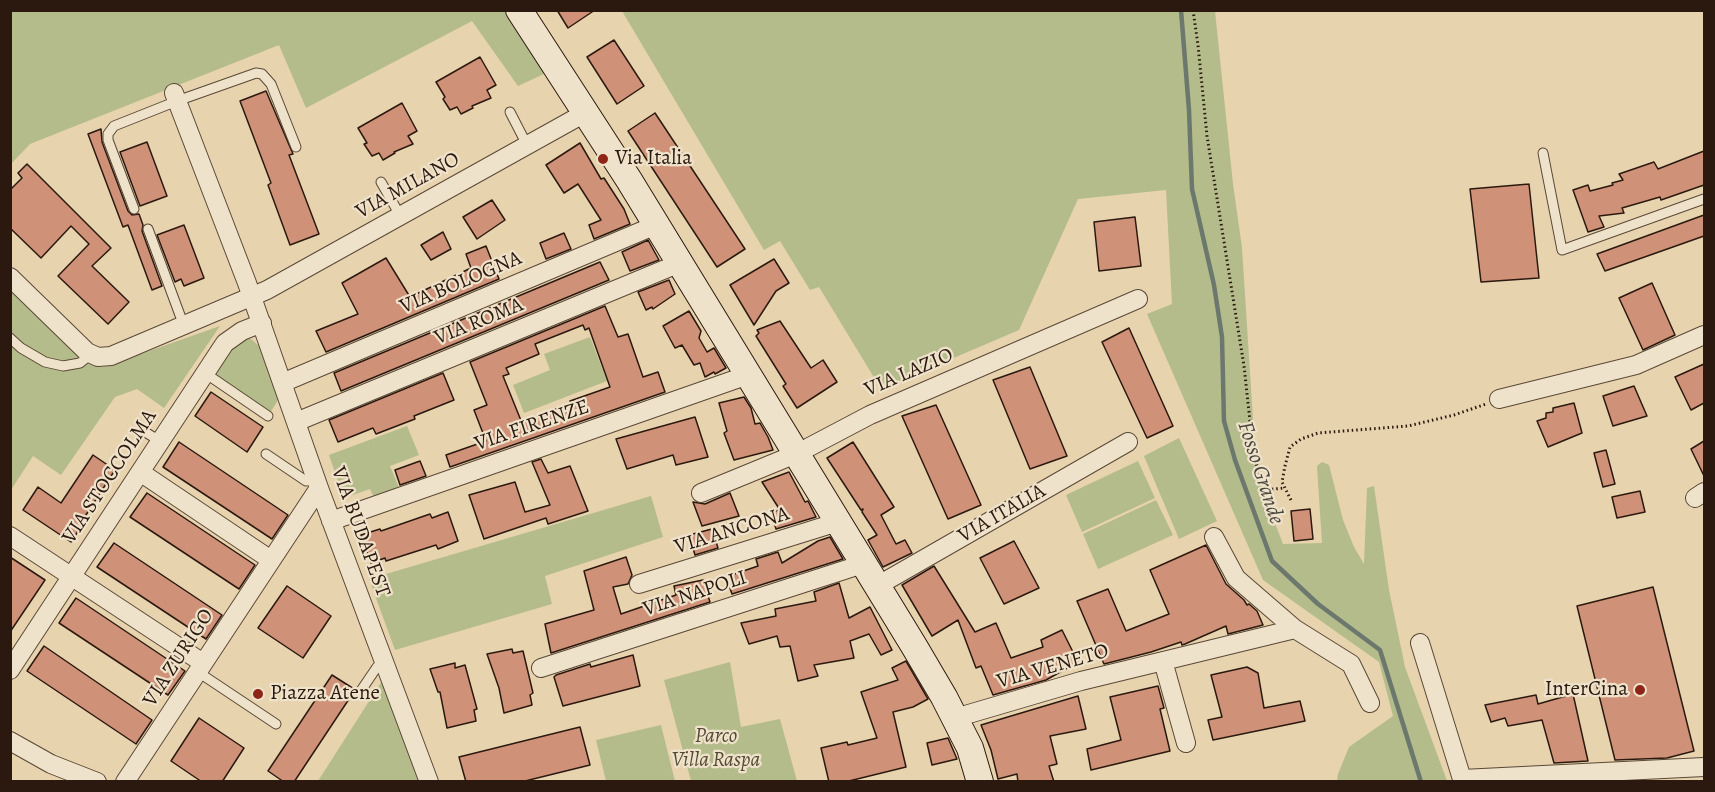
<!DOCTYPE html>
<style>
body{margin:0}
#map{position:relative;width:1715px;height:792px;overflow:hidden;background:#e7d3ae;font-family:Alegreya,serif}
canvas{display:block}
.frame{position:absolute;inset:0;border:12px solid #2b190f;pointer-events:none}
</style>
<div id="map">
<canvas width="1715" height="792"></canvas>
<div class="frame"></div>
</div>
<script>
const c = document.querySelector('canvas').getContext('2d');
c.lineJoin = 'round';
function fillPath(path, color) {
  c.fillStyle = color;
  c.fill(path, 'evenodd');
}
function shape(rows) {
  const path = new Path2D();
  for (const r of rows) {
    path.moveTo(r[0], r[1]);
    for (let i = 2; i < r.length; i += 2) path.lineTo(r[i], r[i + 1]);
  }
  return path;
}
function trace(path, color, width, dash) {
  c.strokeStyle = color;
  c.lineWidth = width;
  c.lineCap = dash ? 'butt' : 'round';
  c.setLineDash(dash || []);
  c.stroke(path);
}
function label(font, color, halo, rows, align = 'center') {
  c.font = font + ' Alegreya,serif';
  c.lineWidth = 4.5;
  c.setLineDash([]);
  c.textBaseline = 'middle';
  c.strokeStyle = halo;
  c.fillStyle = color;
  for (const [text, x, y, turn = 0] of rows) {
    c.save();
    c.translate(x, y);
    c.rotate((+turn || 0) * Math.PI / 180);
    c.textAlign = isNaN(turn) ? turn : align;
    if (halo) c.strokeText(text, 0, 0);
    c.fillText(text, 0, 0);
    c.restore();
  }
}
const green = shape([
 [11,11,506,11,544,74,518,86,472,21,306,108,279,45,30,144,11,164],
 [622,11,1215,11,1233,184,1242,248,1254,435,1266,500,1283,544,1322,543,1317,466,1322,462,1329,465,1343,520,1354,547,1364,564,1367,488,1374,486,1389,590,1405,667,1447,781,1337,781,1338,774,1349,747,1393,716,1379,662,1263,580,1147,314,1172,304,1166,190,1078,199,1019,330,881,389,819,287,810,290,780,241,764,250],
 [11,288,75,352,90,364,104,367,220,326,164,408,137,389,115,397,61,475,33,456,11,490],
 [590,337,607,381,524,413,513,385,550,370,544,354],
 [247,339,251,339,259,346,280,397,268,416,211,377,230,347],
 [407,426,419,455,390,466,400,490,375,500,370,489,344,498,329,455],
 [1179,438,1217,521,1179,539,1144,456],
 [1138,461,1155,498,1082,532,1066,495],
 [651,496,663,537,545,576,552,604,395,650,369,579],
 [1156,500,1173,535,1098,569,1083,534],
 [730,662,741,727,780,719,797,781,691,781,664,680],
 [382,681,420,781,318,781],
 [661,725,675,781,606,781,596,740]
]);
const stream = shape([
 [1181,10,1189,110,1192,189,1214,285,1222,337,1224,421,1235,460,1272,561,1318,604,1380,650,1421,782]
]);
const building = shape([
 [557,10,595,10,568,28,557,10],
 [614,40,644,86,617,104,587,57,614,40],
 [480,57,496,85,487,90,491,98,472,106,473,108,461,114,457,107,450,110,443,99,445,97,436,82,480,57],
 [266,91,293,154,289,155,319,234,290,245,268,185,271,183,240,101,266,91],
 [402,103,417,131,408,136,413,144,394,152,395,153,383,160,379,153,372,156,364,144,367,143,358,128,402,103],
 [655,113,745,249,717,267,628,131,655,113],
 [101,129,102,142,128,211,132,215,139,214,143,225,142,231,162,286,152,290,128,225,123,227,88,134,101,129],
 [147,142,167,196,140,206,120,152,147,142],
 [580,143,601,179,604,178,624,209,630,224,594,239,589,225,601,220,578,184,564,193,546,165,580,143],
 [1704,151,1704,185,1661,200,1660,197,1622,208,1624,213,1599,216,1604,227,1588,232,1573,190,1588,185,1590,191,1613,185,1612,183,1623,180,1619,174,1654,162,1658,169,1704,151],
 [27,164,111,248,92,266,129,302,108,324,58,276,89,244,71,226,41,258,10,228,10,190,22,178,18,173,27,164],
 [1529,184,1539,278,1481,282,1470,189,1529,184],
 [492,200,505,220,477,239,463,217,492,200],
 [1704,215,1704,236,1605,271,1597,254,1704,215],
 [1135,217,1141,266,1099,271,1094,222,1135,217],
 [184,225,204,278,184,286,181,279,175,282,157,235,184,225],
 [443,232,451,249,431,260,421,245,443,232],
 [564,233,571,249,546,259,540,243,564,233],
 [648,240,659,260,630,271,622,252,648,240],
 [486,246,499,279,326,352,316,331,358,314,342,283,386,258,410,297,471,268,466,254,486,246],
 [774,259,789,283,776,291,754,325,730,285,774,259],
 [600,262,609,280,341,391,334,373,600,262],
 [669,280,675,294,653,309,652,307,646,310,638,292,669,280],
 [1652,283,1675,335,1643,350,1619,298,1652,283],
 [605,306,618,337,628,334,643,377,658,372,665,392,450,467,446,455,486,441,474,410,487,405,470,362,605,306],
 [583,325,585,330,589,328,610,387,570,401,571,403,522,423,503,376,509,374,506,368,539,354,535,344,583,325],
 [689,311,701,331,699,338,707,352,714,348,726,368,715,374,714,372,705,377,700,363,694,365,682,345,675,348,663,326,689,311],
 [780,321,811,368,823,360,837,382,797,408,783,386,786,384,756,336,759,333,757,330,780,321],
 [1129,328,1173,426,1147,438,1102,342,1129,328],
 [1704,364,1704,403,1691,410,1675,377,1704,364],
 [1030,367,1067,456,1030,469,993,380,1030,367],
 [443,373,454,400,414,416,415,419,376,434,373,428,338,442,329,420,443,373],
 [1634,386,1647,416,1613,426,1603,396,1634,386],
 [211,392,263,427,247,452,195,416,211,392],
 [744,397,751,408,755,424,760,423,768,437,773,450,734,460,724,433,727,431,719,403,744,397],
 [1574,403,1582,433,1548,447,1537,421,1546,418,1546,413,1553,412,1553,408,1574,403],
 [936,405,981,505,948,519,902,416,936,405],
 [695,417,708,457,676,465,673,455,627,469,616,439,695,417],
 [1704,441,1704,476,1691,449,1704,441],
 [179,442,288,515,272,539,163,467,179,442],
 [853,442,894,507,881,515,896,544,905,540,912,553,883,567,868,540,877,535,862,512,863,509,861,510,827,458,853,442],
 [1606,450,1615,484,1603,487,1594,453,1606,450],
 [93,455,115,470,84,518,86,519,71,542,23,510,38,487,61,503,93,455],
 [541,459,548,473,570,466,588,511,548,524,546,518,484,539,469,495,515,482,525,512,550,505,532,462,541,459],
 [420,461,426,476,400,485,395,470,420,461],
 [789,472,805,502,808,501,816,517,776,529,771,512,780,510,762,482,789,472],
 [1640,491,1645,512,1617,518,1612,497,1640,491],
 [147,493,255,565,239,589,130,517,147,493],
 [730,493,739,516,702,526,693,502,705,504,730,493],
 [1310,509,1313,539,1294,541,1291,511,1310,509],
 [448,512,458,541,438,549,436,545,386,561,385,558,371,563,361,535,380,529,381,531,430,514,432,518,448,512],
 [712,529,718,548,695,555,689,535,712,529],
 [830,537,843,559,732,594,726,577,758,566,756,559,778,552,782,563,818,541,830,537],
 [1014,541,1039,588,1004,604,980,558,1014,541],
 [114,543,222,615,206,639,97,567,114,543],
 [1206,545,1226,584,1244,600,1247,605,1249,604,1257,611,1263,625,1228,634,1226,626,1185,644,1182,645,1181,642,1151,652,1104,664,1077,601,1108,589,1126,631,1169,614,1150,570,1206,545],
 [10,557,45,580,10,632,10,557],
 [626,557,632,575,628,584,613,587,621,614,676,595,674,586,703,580,710,602,551,653,545,624,594,610,584,571,626,557],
 [934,566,975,632,996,623,1011,658,1043,647,1041,640,1062,630,1078,662,1046,680,993,695,981,666,976,668,958,620,932,636,902,585,934,566],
 [839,583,849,618,870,607,892,650,881,655,869,634,850,641,854,658,814,665,818,676,798,681,790,646,780,647,777,636,749,644,741,623,776,616,775,609,816,601,814,592,839,583],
 [287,586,331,616,303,658,258,628,287,586],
 [1653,587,1694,751,1667,758,1615,760,1577,606,1653,587],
 [76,598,185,671,168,695,59,623,76,598],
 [44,646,152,720,136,744,27,671,44,646],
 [512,649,513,653,523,651,533,693,530,695,532,705,504,713,499,688,487,654,512,649],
 [633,655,640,686,563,706,554,677,556,675,590,664,591,667,633,655],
 [906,661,928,699,913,707,893,712,906,767,845,782,829,782,821,748,847,742,848,745,877,738,861,692,898,680,892,668,906,661],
 [455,663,455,668,465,665,477,709,474,710,476,721,447,728,440,692,438,692,430,669,455,663],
 [1247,667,1258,673,1264,708,1300,701,1305,721,1213,740,1208,720,1222,717,1211,675,1247,667],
 [332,675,354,689,353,693,294,782,284,782,268,771,332,675],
 [1158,686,1164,708,1160,709,1170,751,1091,770,1087,749,1121,740,1110,697,1158,686],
 [1573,694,1588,761,1554,763,1542,720,1508,726,1505,718,1491,722,1485,705,1536,695,1538,704,1573,694],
 [1078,696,1086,729,1050,736,1057,764,1049,766,1054,782,1018,782,1017,774,998,779,991,750,981,725,1078,696],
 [199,718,244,748,222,782,202,782,171,761,199,718],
 [580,727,590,765,521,782,466,782,459,757,580,727],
 [948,738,957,759,932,765,927,743,948,738]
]);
const path = shape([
 [1193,10,1198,45,1207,136,1244,366,1253,449,1262,490,1285,488],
 [1291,500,1282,482,1285,466,1290,447,1301,439,1318,433,1408,426,1454,415,1486,404]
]);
const service = shape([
 [510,112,527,145],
 [1543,153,1562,250,1704,199],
 [381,182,401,217],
 [134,209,108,140,108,134,114,126,177,101,256,73,262,74,271,84,296,147],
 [148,229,184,326],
 [10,338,21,348,45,362,63,366,80,363,91,354],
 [205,373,268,416],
 [145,432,160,441],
 [266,454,306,481,315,479],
 [198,672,276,724],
 [360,692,377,667,384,663]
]);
const minor = shape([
 [174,93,247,283,319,488,429,782],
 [10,277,87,352,98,357,111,356,267,290,585,113],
 [282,383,656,225],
 [1499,399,1636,365,1704,335],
 [296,422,680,263],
 [140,472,271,560],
 [701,493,796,454,870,415,1138,299],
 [1695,498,1704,492],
 [331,521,748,375],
 [10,536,203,663],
 [1214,537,1236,578,1295,629,1351,664,1370,703],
 [639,584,838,522],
 [877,586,1128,442],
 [1420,643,1462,779,1704,767],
 [1163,661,1186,743],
 [541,668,863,564],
 [10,670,221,349,225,343,242,331,262,323],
 [955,718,1081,681,1295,629],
 [10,741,51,764,97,782],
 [125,782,319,488]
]);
const secondary = shape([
 [519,10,629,180,914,646,944,697,970,748,980,782]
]);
const markers = [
 [603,159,6,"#8f2418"],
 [1640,690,6,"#8f2418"],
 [258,694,6,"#8f2418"]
];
const poiNames = [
 ["Via Italia",615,159],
 ["InterCina",1628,690,"right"],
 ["Piazza Atene",270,694]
];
const streetNames = [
 ["VIA MILANO",408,186,-29],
 ["VIA BOLOGNA",461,283,-23],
 ["VIA ROMA",479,322,-22],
 ["VIA LAZIO",909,373,-23],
 ["VIA FIRENZE",532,426,-19],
 ["VIA STOCCOLMA",110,477,-57],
 ["VIA ITALIA",1002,514,-30],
 ["VIA ANCONA",732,531,-17],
 ["VIA BUDAPEST",360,532,70],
 ["VIA NAPOLI",695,594,-18],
 ["VIA ZURIGO",179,658,-57],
 ["VIA VENETO",1053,667,-16]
];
const parkNames = [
 ["Parco",716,737],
 ["Villa Raspa",716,761]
];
const waterNames = [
 ["Fosso Grande",1260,473,72]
];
fillPath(green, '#b4bc8b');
trace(stream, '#6c786d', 4.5);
fillPath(building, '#cf9278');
trace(building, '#2b190f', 1.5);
trace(service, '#5a4837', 11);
trace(minor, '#5a4837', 20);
trace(secondary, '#2b190f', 28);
trace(path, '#2b190f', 3, [1.5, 3]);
trace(service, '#efe2ca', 9);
trace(minor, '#efe2ca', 18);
trace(secondary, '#efe2ca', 26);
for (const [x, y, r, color] of markers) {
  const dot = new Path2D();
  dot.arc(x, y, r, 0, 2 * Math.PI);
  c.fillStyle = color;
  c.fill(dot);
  trace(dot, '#efe2ca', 2);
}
label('21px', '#2b190f', '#efe2ca', poiNames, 'left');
label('21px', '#2b190f', '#efe2ca', streetNames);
label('italic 21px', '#544a34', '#efe2ca', parkNames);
label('italic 22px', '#4b483e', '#efe2ca', waterNames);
</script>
